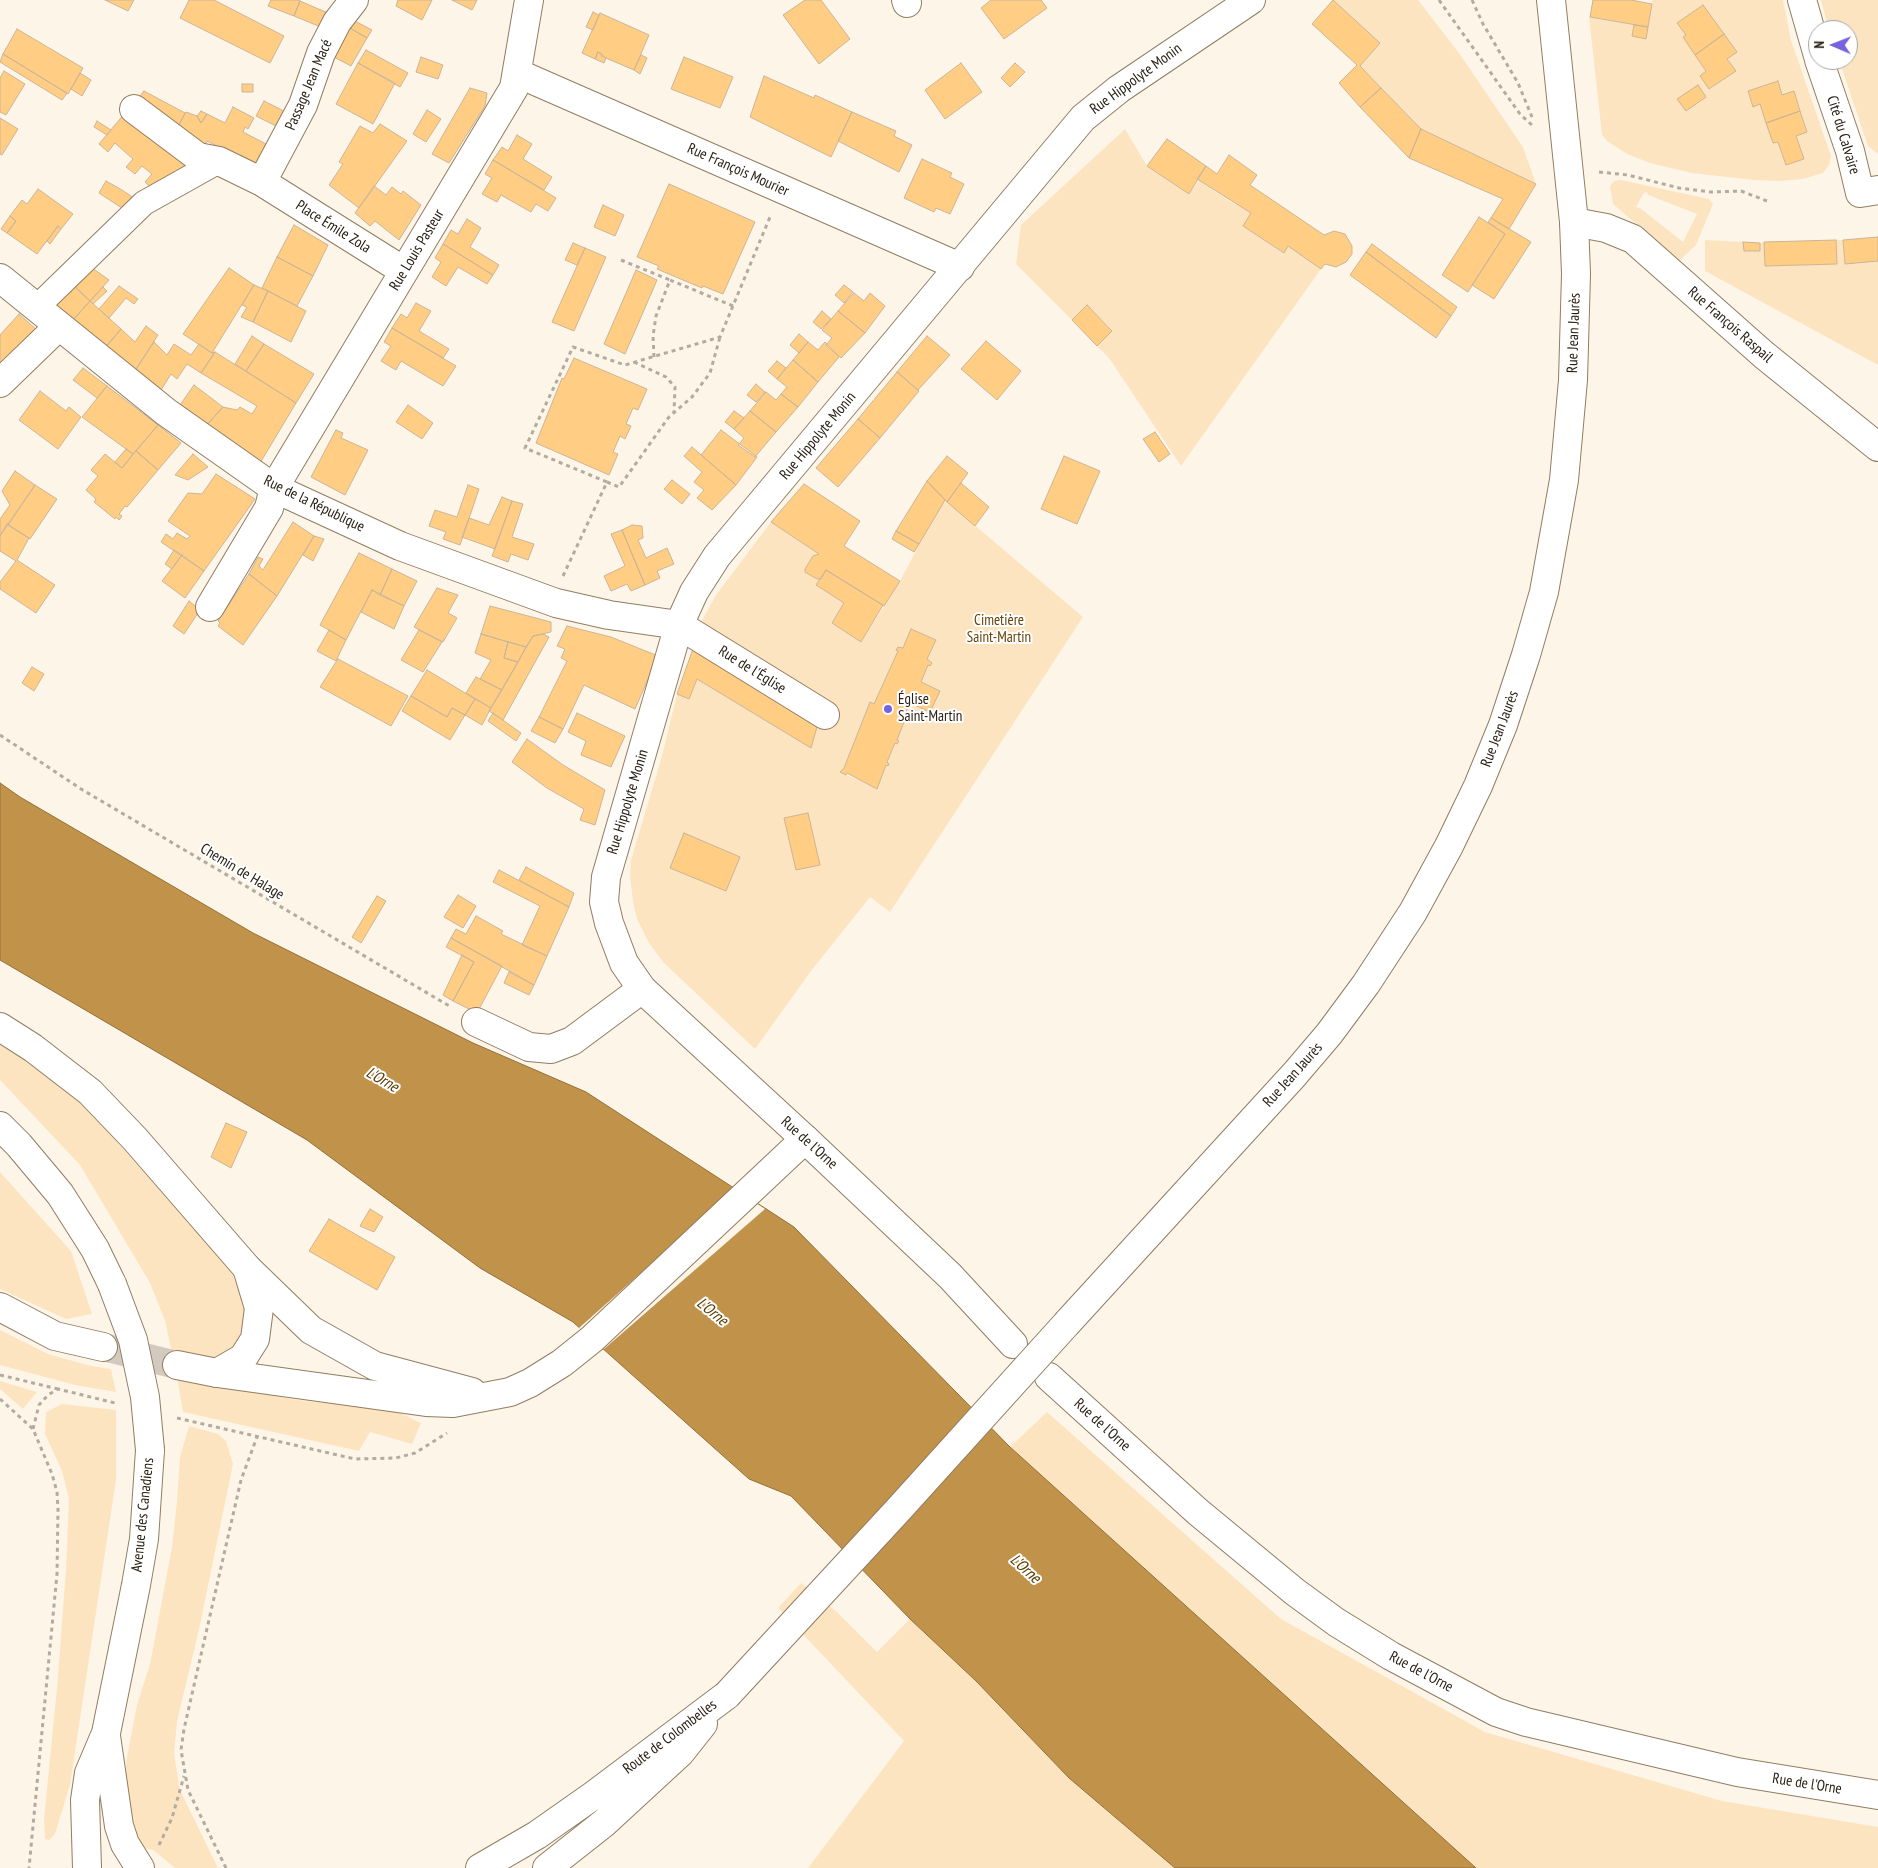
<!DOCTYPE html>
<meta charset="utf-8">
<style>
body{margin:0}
#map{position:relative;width:1878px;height:1868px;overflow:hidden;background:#fef5e9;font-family:"PT Sans Narrow",sans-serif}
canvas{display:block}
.north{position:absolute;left:1808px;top:20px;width:50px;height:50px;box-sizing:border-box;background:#fff;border:1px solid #a9a6a1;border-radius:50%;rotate:271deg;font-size:14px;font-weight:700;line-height:20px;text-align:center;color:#282015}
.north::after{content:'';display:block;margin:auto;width:18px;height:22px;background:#7862dd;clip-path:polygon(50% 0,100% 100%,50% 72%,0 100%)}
</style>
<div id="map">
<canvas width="1878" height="1868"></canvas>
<div class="north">N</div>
</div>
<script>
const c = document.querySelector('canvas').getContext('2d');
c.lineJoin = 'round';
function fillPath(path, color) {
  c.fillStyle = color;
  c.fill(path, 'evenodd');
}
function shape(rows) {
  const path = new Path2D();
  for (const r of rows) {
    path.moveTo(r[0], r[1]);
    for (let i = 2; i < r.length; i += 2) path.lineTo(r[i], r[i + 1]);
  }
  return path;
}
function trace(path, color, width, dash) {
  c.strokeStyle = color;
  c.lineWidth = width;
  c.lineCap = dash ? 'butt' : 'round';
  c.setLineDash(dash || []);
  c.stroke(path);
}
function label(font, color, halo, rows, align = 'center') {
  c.font = font + ' "PT Sans Narrow",sans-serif';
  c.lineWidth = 4;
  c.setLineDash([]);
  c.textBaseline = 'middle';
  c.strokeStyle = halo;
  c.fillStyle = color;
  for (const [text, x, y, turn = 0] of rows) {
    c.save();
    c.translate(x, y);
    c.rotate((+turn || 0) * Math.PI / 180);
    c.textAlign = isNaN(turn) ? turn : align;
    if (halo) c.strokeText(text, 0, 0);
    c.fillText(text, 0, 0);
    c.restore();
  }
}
const green = shape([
 [1333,0,1418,0,1459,53,1523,147,1536,184,1421,129,1360,66,1380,43],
 [1652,0,1783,0,1791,40,1831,156,1829,165,1823,173,1803,179,1779,181,1753,180,1692,173,1650,163,1627,154,1607,141,1602,135,1589,17,1634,25,1632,36,1646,39],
 [1703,5,1736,52,1727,59,1736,71,1710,89,1700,76,1706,71,1683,37,1686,35,1678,23],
 [1778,81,1782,95,1794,92,1807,131,1796,136,1803,159,1786,165,1778,142,1773,143,1760,104,1753,106,1748,91],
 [1821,0,1878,0,1878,154,1868,146,1839,60,1848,60,1848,30,1829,30],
 [1125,129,1147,166,1189,194,1199,181,1236,205,1238,203,1251,213,1243,226,1283,253,1288,246,1321,269,1181,466,1109,358,1097,346,1112,330,1087,305,1072,320,1016,264,1021,225],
 [1621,180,1709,199,1713,204,1696,245,1679,261,1613,204,1610,186,1614,181],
 [1647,192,1648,195,1697,214,1683,242,1640,208,1636,207,1643,194],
 [1705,240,1743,242,1744,251,1759,251,1760,243,1764,242,1765,266,1837,264,1836,240,1843,240,1845,264,1878,261,1878,365,1705,271],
 [945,500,1083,617,890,912,870,897,811,971,755,1049,664,963,649,943,637,919,633,902,630,875,631,860,662,756,677,694,689,699,697,679,811,748,816,726,830,706,830,702,780,675,700,624,716,595,771,522,819,554,813,556,805,568,805,572,817,579,821,579,817,586,844,603,832,623,861,642,900,581,933,518],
 [911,629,936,640,927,659,932,663,928,665,921,682,939,691,910,703,904,716,908,719,904,722,897,740,899,741,897,744,895,743,887,762,889,764,886,765,876,789,871,785,840,772,844,768,870,702,874,704,898,651,897,650,903,648],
 [0,1040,78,1098,230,1269,248,1312,236,1349,218,1357,202,1360,172,1353,165,1321,150,1283,80,1165,0,1080],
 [0,1172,71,1251,92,1314,66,1319,0,1289],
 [0,1330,48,1354,91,1366,111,1369,116,1392,75,1385,0,1365],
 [177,1377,297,1400,394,1410,421,1423,412,1444,370,1432,359,1451,183,1412],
 [0,1381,37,1392,23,1409,0,1389],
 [62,1404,116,1410,116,1480,70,1785,55,1834,49,1840,45,1839,44,1819,57,1688,66,1569,69,1499,62,1471,45,1434,46,1412],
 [1047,1412,1281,1619,1485,1732,1722,1801,1878,1827,1878,1868,1476,1868,1010,1447],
 [189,1426,218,1434,226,1441,233,1464,200,1625,177,1722,174,1754,180,1790,218,1868,175,1868,153,1850,141,1847,132,1826,126,1781,126,1762,137,1705,150,1664,172,1547,177,1501,180,1457],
 [801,1583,837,1612,877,1652,910,1619,976,1681,1069,1778,1175,1868,808,1868,904,1741,778,1608]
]);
const water = shape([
 [0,783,20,797,253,933,473,1043,586,1092,794,1227,1010,1447,1476,1868,1175,1868,1069,1778,976,1681,910,1619,791,1496,749,1479,573,1322,480,1268,307,1140,0,960,0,783]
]);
const pier = shape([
 [735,1189,765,1209,604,1349,579,1328]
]);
const building = shape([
 [105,0,134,0,128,11,105,0],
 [189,0,214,0,284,36,270,63,180,18,189,0],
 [271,0,298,0,300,1,294,16,268,6,271,0],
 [398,0,432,0,422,20,396,6,398,0],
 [452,0,477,0,472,10,452,0],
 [805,0,821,0,850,39,819,64,783,15,805,0],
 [991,0,1041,0,1047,8,1004,39,981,8,991,0],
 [1333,0,1380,43,1360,66,1381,88,1360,107,1339,83,1357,65,1312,24,1333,0],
 [1593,0,1631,0,1652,4,1648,27,1590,17,1593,0],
 [300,1,337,17,328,30,294,16,300,1],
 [1703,5,1724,34,1695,55,1683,37,1686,35,1677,23,1703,5],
 [593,12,599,15,593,30,586,27,593,12],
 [600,13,649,35,634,70,601,56,602,54,598,52,595,59,582,53,600,13],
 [353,20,372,30,367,38,348,27,353,20],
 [1634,25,1648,27,1646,39,1632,36,1634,25],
 [348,27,367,38,351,66,330,55,348,27],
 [17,29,83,68,68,94,3,54,17,29],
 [1724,34,1737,52,1727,59,1736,71,1709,89,1700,76,1706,71,1695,55,1724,34],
 [366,50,408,73,400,87,358,63,366,50],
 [598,52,606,58,604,63,595,59,598,52],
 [3,54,67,93,62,100,0,62,3,54],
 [641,55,647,58,640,74,634,70,641,55],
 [421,57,443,65,438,79,416,72,421,57],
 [684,57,733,77,720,108,671,89,684,57],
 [358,63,395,83,373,124,336,104,358,63],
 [961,63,982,92,945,119,925,90,961,63],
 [1015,63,1025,72,1010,87,1001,78,1015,63],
 [4,71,25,84,6,115,0,112,0,78,4,71],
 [80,73,91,80,82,96,71,89,80,73],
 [764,76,814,98,815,95,852,112,831,157,750,117,764,76],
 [1778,81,1782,95,1794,91,1800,111,1766,123,1760,104,1753,107,1748,91,1778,81],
 [242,84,253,84,253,92,242,92,242,84],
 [1698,85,1706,97,1686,111,1677,99,1698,85],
 [470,88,487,93,485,106,449,163,432,154,470,88],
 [1381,88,1421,129,1409,158,1360,107,1381,88],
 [144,91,185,113,176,130,136,101,144,91],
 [264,101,286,112,278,127,256,116,264,101],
 [233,107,254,118,248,129,245,127,243,132,268,145,257,166,207,141,205,145,176,130,186,112,197,116,201,123,207,114,225,123,233,107],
 [427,110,441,119,426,142,413,134,427,110],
 [201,111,207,114,201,123,197,116,201,111],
 [1800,111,1807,132,1796,136,1804,159,1786,165,1778,142,1773,143,1766,123,1800,111],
 [852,112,896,131,894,136,912,145,899,172,838,141,852,112],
 [125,113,192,170,155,191,145,182,152,174,142,166,135,174,126,167,133,159,125,152,115,143,108,152,99,144,125,113],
 [0,118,18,129,2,155,0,154,0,118],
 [97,121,111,130,107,135,94,127,97,121],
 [380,124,407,141,359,208,329,185,343,164,339,162,360,126,373,133,380,124],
 [1421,129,1536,184,1509,229,1491,218,1503,199,1409,158,1421,129],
 [517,135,532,144,523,159,552,177,544,190,493,160,502,147,508,151,517,135],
 [1167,139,1206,166,1189,194,1147,166,1167,139],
 [1229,155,1257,175,1250,185,1324,235,1334,231,1345,234,1352,246,1352,254,1346,262,1336,267,1325,264,1321,269,1288,246,1284,253,1243,226,1251,213,1197,179,1206,166,1217,174,1229,155],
 [922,159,952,173,950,177,964,184,950,214,936,208,934,212,904,198,922,159],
 [493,160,556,198,548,211,536,204,531,212,501,195,497,202,482,194,492,178,485,174,493,160],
 [106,181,122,190,140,202,128,212,99,193,106,181],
 [669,184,755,222,723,294,703,286,702,288,657,269,659,266,637,257,669,184],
 [374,186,386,195,392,187,401,194,403,191,421,205,399,240,375,221,370,226,355,213,374,186],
 [38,189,73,214,61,229,58,226,37,254,7,233,16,221,10,216,22,200,27,204,38,189],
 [603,205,624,215,615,236,594,227,603,205],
 [10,216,16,221,7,233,1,229,10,216],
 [1479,217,1505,234,1468,292,1442,275,1479,217],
 [1491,218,1531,242,1494,299,1472,285,1505,234,1488,222,1491,218],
 [467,219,481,228,470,247,499,265,493,275,443,244,451,230,458,234,467,219],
 [294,225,328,245,313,276,277,257,294,225],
 [58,226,61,229,50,244,47,241,58,226],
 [1878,237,1878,261,1845,264,1843,240,1878,237],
 [1836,240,1837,264,1765,266,1764,242,1836,240],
 [1743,242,1760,243,1760,251,1744,251,1743,242],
 [573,243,585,248,577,265,565,260,573,243],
 [443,244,493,275,487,284,458,267,446,286,432,277,441,262,435,258,443,244],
 [1372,244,1457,307,1451,316,1366,252,1372,244],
 [585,248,606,257,574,331,552,322,585,248],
 [1366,252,1451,316,1436,338,1350,275,1366,252],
 [277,257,313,276,297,306,262,288,277,257],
 [88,265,109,280,90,301,71,283,88,265],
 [229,268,254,285,212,353,183,334,229,268],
 [636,270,657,280,625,354,604,344,636,270],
 [71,283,90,301,73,320,53,303,71,283],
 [254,285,268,291,253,322,241,317,247,307,242,305,254,285],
 [844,285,853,292,844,303,835,295,844,285],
 [119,286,138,299,134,304,126,298,109,318,99,309,119,286],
 [103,287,107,291,93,304,90,301,103,287],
 [268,291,306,311,291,342,253,322,268,291],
 [854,293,864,301,870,293,885,306,865,333,838,311,854,293],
 [90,301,121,329,105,348,73,320,90,301],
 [416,303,431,311,419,331,449,349,443,358,392,328,401,314,407,318,416,303],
 [1087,305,1112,331,1097,346,1072,320,1087,305],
 [822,311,831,319,821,329,813,322,822,311],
 [838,311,865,333,841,358,826,345,832,338,822,330,838,311],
 [19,314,38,331,0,372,0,335,19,314],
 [146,326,158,335,133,374,105,348,121,329,135,342,146,326],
 [392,328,456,366,443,386,401,361,396,370,381,361,391,346,384,342,392,328],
 [799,334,808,342,799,353,790,345,799,334],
 [252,336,264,344,246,371,235,364,252,336],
 [927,336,950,355,918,390,897,372,927,336],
 [986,341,1021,371,997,400,961,369,986,341],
 [154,342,167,355,174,344,191,355,199,344,212,353,215,352,201,373,187,364,177,379,171,374,161,390,133,374,154,342],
 [808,342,818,350,825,342,839,357,818,382,793,360,808,342],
 [264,344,314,374,296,403,246,371,264,344],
 [215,352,296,403,260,463,206,426,223,407,237,410,240,407,252,414,257,406,201,373,215,352],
 [574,358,647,389,638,410,633,408,626,424,631,426,625,439,620,436,613,452,618,454,609,475,536,443,562,378,564,379,574,358],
 [793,360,818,382,798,407,781,394,787,387,777,379,793,360],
 [777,361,786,368,777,379,768,371,777,361],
 [83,368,107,386,97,398,73,380,83,368],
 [897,372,919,391,880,438,858,419,897,372],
 [756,384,765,392,756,402,747,395,756,384],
 [194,385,223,407,206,426,180,405,194,385],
 [107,386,158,425,133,454,82,417,107,386],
 [40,391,66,411,69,407,81,417,58,449,19,420,40,391],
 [766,392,776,400,781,394,798,407,776,432,750,411,766,392],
 [408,405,433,423,422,439,396,422,408,405],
 [734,411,744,418,734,429,725,422,734,411],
 [750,411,776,432,755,457,738,445,744,438,734,429,750,411],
 [858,419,880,438,838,487,816,468,858,419],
 [158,425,181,443,158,470,136,451,158,425],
 [336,430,343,433,341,438,368,450,345,495,311,477,336,430],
 [721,430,757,457,736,485,701,455,721,430],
 [1155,432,1170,454,1159,462,1143,439,1155,432],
 [692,447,736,485,712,510,697,498,704,490,694,482,702,472,684,456,692,447],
 [126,449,133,454,122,468,115,462,126,449],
 [136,451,158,470,127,507,125,506,119,514,122,516,119,520,116,517,115,519,94,502,96,499,86,490,98,476,91,470,105,454,122,468,136,451],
 [193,454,208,467,188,480,175,475,193,454],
 [947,456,968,473,947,502,927,481,947,456],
 [1064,456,1100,471,1077,524,1041,509,1064,456],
 [15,471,35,485,0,536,0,519,10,505,2,491,15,471],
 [216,474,255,499,204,571,161,542,166,534,173,539,177,533,187,539,190,536,168,521,188,493,202,494,216,474],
 [672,480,690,494,682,504,664,489,672,480],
 [927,481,945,500,919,544,896,531,927,481],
 [961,483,989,507,975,526,947,502,961,483],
 [804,484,860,521,844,546,900,581,884,606,826,570,821,579,817,579,805,572,805,569,813,556,819,554,771,522,804,484],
 [35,485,57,499,30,539,8,525,35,485],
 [468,485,479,489,460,545,443,539,446,532,429,526,435,510,457,517,468,485],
 [502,497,512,501,495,549,462,537,469,518,489,525,502,497],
 [512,501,523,504,512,537,534,544,528,560,511,554,508,562,492,556,512,501],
 [293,522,314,536,277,596,249,574,258,557,263,559,259,566,263,570,293,522],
 [7,524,29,538,17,560,55,585,36,613,0,589,0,582,16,561,0,551,0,536,7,524],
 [632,525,642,526,643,538,638,540,646,558,667,548,674,564,657,571,660,578,645,585,622,530,632,525],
 [622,530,645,585,631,591,627,584,611,591,604,576,625,566,611,534,622,530],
 [896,531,919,544,914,552,892,539,896,531],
 [314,536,324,539,313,561,303,555,314,536],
 [174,550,182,555,172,569,165,564,174,550],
 [359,553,392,569,380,595,372,590,346,640,320,625,359,553],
 [182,555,204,571,185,598,162,581,182,555],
 [392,569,417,581,404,606,380,595,392,569],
 [826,570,883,605,861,642,832,623,844,603,816,585,826,570],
 [249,574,277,596,243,645,218,626,220,623,218,621,249,574],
 [437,588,458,595,448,613,457,618,443,642,414,627,437,588],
 [372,590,404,606,394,629,361,612,372,590],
 [189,601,200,610,184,634,173,626,189,601],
 [490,606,551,622,551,632,533,636,526,647,481,634,490,606],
 [567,626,611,637,658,656,635,709,584,685,563,729,539,717,567,661,561,658,565,649,557,646,567,626],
 [911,629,936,640,927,659,932,663,930,666,928,665,921,682,940,691,930,712,910,703,904,716,908,718,904,722,897,740,899,741,897,744,895,743,887,762,889,764,888,766,886,765,877,789,847,773,846,775,840,772,844,768,870,702,874,704,898,651,896,650,898,647,903,648,911,629],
 [329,630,346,640,336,661,317,651,329,630],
 [419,630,442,642,423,672,401,660,419,630],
 [481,634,508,642,504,658,518,662,502,690,480,679,491,660,475,653,481,634],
 [543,634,549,637,503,720,489,711,533,636,543,634],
 [508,642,526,647,518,662,504,658,508,642],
 [694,646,817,727,811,748,697,679,689,699,677,694,694,646],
 [338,659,408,696,391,726,320,687,338,659],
 [32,667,44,674,34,691,22,683,32,667],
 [427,670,475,699,465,715,452,708,447,717,411,696,427,670],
 [476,677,502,690,491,708,466,693,476,677],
 [411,696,447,717,452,708,465,715,450,740,402,711,411,696],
 [475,699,491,708,482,725,465,715,475,699],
 [493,713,521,733,516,741,488,721,493,713],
 [577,713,625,736,611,767,581,755,586,741,568,732,577,713],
 [539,717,563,729,555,743,531,731,539,717],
 [527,739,563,765,605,790,595,825,580,820,584,809,547,788,512,762,527,739],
 [808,813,820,865,796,870,784,818,808,813],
 [684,833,740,857,726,891,670,868,684,833],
 [526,867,574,893,569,907,519,880,526,867],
 [499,870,569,907,547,956,522,945,540,906,493,882,499,870],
 [458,895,476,906,463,928,444,917,458,895],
 [377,896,386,901,361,943,352,937,377,896],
 [476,916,503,931,501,934,547,956,534,985,451,938,456,929,466,934,476,916],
 [451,938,502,966,477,1013,453,1001,474,962,446,947,451,938],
 [462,955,474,962,453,1001,443,995,462,955],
 [509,972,534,985,529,995,504,983,509,972],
 [226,1123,247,1132,231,1168,211,1157,226,1123],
 [370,1209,383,1217,374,1232,360,1226,370,1209],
 [329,1219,395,1257,377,1290,309,1251,329,1219]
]);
const tertiaryTunnel = shape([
 [103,1347,177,1365]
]);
const path = shape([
 [1439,0,1520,114,1534,127],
 [1472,0,1483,24,1518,83,1532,117],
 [1599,172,1628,175,1679,188,1710,192,1741,191,1767,201],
 [621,260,670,280],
 [654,357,653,336,656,316,670,280,733,306],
 [634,362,666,377,675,387,674,412],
 [607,482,619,487,669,417,692,397,710,373,720,337],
 [563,576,607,482,525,448,573,347,625,365,720,337,770,217],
 [0,735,81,789,451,1007],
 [0,1375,58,1389],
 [0,1399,33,1429,52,1474,57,1492,58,1509,57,1574,29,1868],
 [177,1418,355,1459,396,1458,415,1453,447,1433],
 [33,1429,39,1405,48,1395,58,1389,115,1403],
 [159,1845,172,1818,184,1776],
 [226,1868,188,1790,181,1750,184,1729,241,1480,257,1437]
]);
const pedestrian = shape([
 [36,308,144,203,219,161]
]);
const minor = shape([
 [906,0,907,3],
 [1802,0,1818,56],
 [1819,60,1850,151,1860,193,1878,190],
 [517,73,960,267],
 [134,109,198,157,219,161,262,182,404,271],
 [262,182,303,105,321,53,337,22,354,0],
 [1574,222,1606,228,1633,239,1764,355,1878,447],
 [0,278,166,412,274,488,400,546,556,603,609,615,679,625,825,715],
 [0,383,59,326],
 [210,607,269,508,274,488,514,88,529,0],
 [476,1022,529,1047,551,1049,572,1041,642,989],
 [805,1139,950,1276,1013,1344],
 [217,1373,243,1358,255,1339,259,1308,247,1268],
 [1049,1377,1198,1512,1295,1592,1336,1622,1391,1656,1496,1712,1526,1722,1737,1772,1878,1795]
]);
const tertiary = shape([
 [0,1027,33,1048,90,1092,135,1139,247,1268,311,1330,375,1366,472,1392],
 [0,1126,19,1145,60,1194,95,1249,112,1284],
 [0,1307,55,1336,103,1347],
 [177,1365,217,1373,426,1402,453,1403,510,1392,530,1383,562,1363,592,1339,805,1139,642,989,624,963,609,923,604,902,606,877,679,625,694,592,717,556,1083,118,1119,89,1251,0],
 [106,1736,119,1826,125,1844,140,1868],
 [87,1868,85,1800,89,1773,106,1733,136,1585,144,1539,150,1450]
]);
const secondary = shape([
 [1068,1322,1294,1075,1329,1034,1366,984,1413,912,1449,846,1478,786,1503,725,1526,655,1544,592,1564,480,1573,380,1576,274,1574,222,1551,0],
 [480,1868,537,1835,594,1795,727,1695],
 [547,1868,604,1823,680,1753,703,1724]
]);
const tertiaryBridge = shape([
 [112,1284,133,1340,145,1397,150,1450]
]);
const secondaryBridge = shape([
 [727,1695,899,1509,1068,1322]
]);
const markers = [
 [888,709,5,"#7862dd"]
];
const streetNames = [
 ["Rue Hippolyte Monin",1136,79,-36],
 ["Passage Jean Macé",309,85,-67],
 ["Cité du Calvaire",1843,135,73],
 ["Rue François Mourier",738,170,24],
 ["Place Émile Zola",333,227,32],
 ["Rue Louis Pasteur",417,250,-59],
 ["Rue François Raspail",1730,325,41],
 ["Rue Jean Jaurès",1574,333,-88],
 ["Rue Hippolyte Monin",818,436,-50],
 ["Rue de la République",314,504,26],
 ["Rue de l'Église",752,670,32],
 ["Rue Jean Jaurès",1500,729,-69],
 ["Rue Hippolyte Monin",628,802,-73],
 ["Chemin de Halage",242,872,31],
 ["Rue Jean Jaurès",1293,1075,-48],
 ["Rue de l'Orne",809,1143,42],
 ["Rue de l'Orne",1102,1425,42],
 ["Avenue des Canadiens",143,1515,-84],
 ["Rue de l'Orne",1421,1672,28],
 ["Route de Colombelles",670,1737,-37],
 ["Rue de l'Orne",1807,1784,9]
];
const parkNames = [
 ["Cimetière",999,621],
 ["Saint-Martin",999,638]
];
const poiNames = [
 ["Église",898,700],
 ["Saint-Martin",898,717]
];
const waterNames = [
 ["L'Orne",382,1080,30],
 ["L'Orne",712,1312,39],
 ["L'Orne",1025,1569,42]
];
fillPath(green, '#fde4c1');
fillPath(water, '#c1924a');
trace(water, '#93703a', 1);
fillPath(pier, '#fef5e9');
fillPath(building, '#ffcd84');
trace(building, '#cab597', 1);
trace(tertiaryTunnel, '#d3cabf', 28, [28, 14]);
trace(pedestrian, '#917d61', 26);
trace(minor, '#917d61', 30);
trace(tertiary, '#917d61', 30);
trace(secondary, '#917d61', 30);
trace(path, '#b3ab9f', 3, [4, 4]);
trace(pedestrian, '#fff', 24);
trace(minor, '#fff', 28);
trace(tertiary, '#fff', 28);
trace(secondary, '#fff', 28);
trace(tertiaryBridge, '#917d61', 30, []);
trace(secondaryBridge, '#917d61', 30, []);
trace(tertiaryBridge, '#fff', 28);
trace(secondaryBridge, '#fff', 28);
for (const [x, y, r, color] of markers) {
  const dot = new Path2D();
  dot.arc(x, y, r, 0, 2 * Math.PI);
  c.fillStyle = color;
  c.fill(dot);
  trace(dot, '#fff', 2);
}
label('15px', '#282015', '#fff', streetNames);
label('15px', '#65440a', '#fff', parkNames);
label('15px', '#282015', '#fff', poiNames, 'left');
label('italic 16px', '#5c3c00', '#fff', waterNames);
</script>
